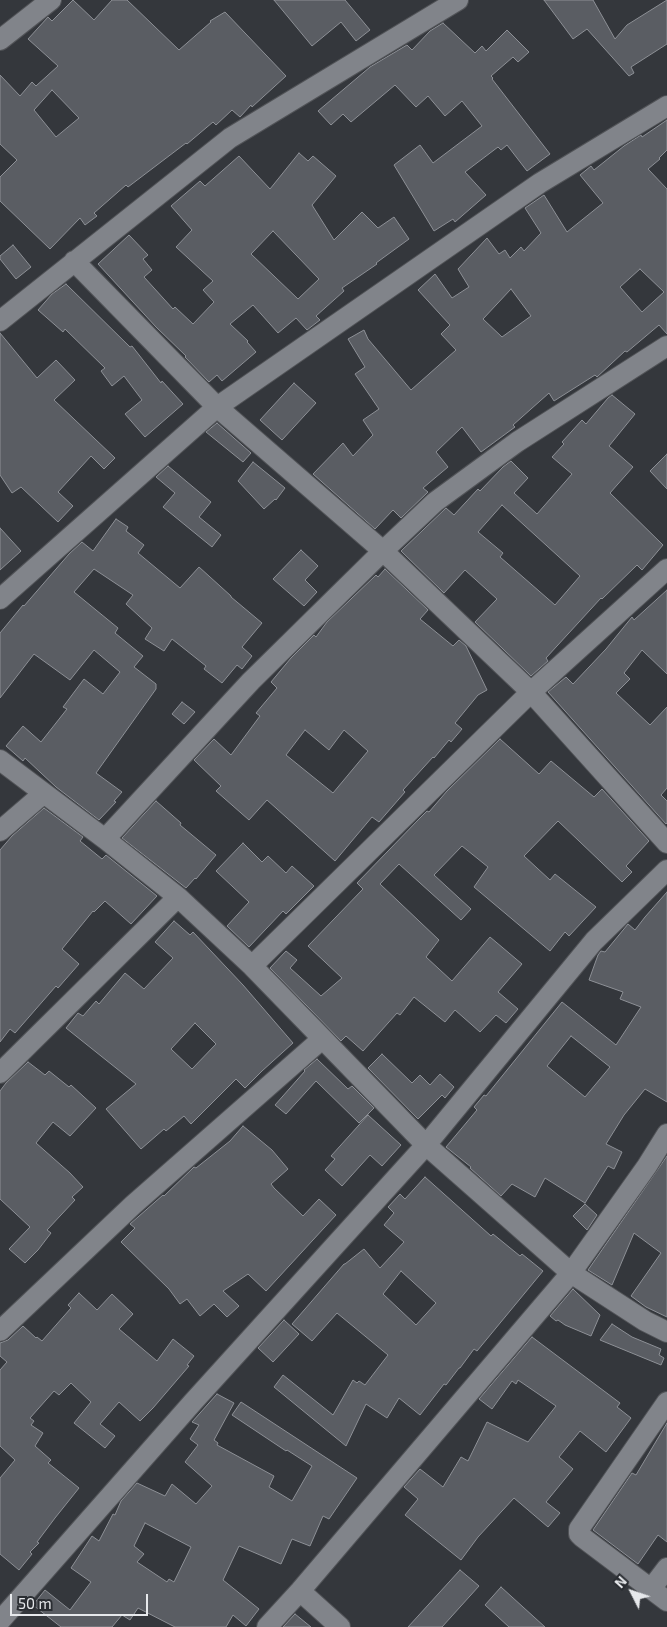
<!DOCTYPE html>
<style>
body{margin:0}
#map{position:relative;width:667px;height:1627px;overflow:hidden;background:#34373c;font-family:"Exo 2",sans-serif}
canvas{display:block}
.north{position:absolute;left:607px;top:1567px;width:50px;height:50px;-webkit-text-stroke:4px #2a2d32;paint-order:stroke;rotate:311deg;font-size:14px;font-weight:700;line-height:20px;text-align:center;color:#e6e8eb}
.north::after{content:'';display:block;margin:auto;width:18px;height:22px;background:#e6e8eb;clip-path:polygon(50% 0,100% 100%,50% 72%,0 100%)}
.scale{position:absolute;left:10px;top:1594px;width:138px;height:22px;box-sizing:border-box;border:2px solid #e6e8eb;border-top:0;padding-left:6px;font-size:15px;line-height:18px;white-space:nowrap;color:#e6e8eb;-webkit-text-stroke:4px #2a2d32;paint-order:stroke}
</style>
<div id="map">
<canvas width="667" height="1627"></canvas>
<div class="north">N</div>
<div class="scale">50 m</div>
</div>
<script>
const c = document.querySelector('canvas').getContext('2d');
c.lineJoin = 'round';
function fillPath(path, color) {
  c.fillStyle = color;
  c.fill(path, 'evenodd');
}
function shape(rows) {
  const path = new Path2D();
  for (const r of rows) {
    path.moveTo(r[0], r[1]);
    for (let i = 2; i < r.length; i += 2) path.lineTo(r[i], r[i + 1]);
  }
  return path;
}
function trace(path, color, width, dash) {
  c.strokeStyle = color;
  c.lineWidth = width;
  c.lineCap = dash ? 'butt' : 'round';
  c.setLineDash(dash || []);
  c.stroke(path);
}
const building = shape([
 [73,0,94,20,112,0,127,0,179,50,211,22,210,21,225,12,286,76,252,107,251,105,240,117,232,110,216,125,213,122,187,144,186,143,128,187,126,185,94,213,97,216,85,225,80,218,50,249,0,201,0,177,17,160,0,144,0,75,20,96,32,82,36,86,58,66,28,39,48,17,52,21,73,0],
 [52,90,79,118,56,137,34,110,52,90],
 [274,0,345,0,370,30,356,41,341,22,312,46,274,0],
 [544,0,593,0,615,39,627,25,667,0,667,44,631,67,634,73,629,76,587,29,573,39,544,0],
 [443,23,475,53,482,46,486,51,507,30,529,52,518,62,513,57,491,76,493,78,492,79,550,154,527,171,507,145,501,150,498,147,465,172,486,195,455,222,453,219,434,231,394,165,420,145,433,163,482,126,462,101,445,116,428,96,416,107,395,85,351,122,343,114,331,125,318,111,370,67,407,45,412,50,430,31,443,23],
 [667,120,667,150,659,158,660,159,648,169,667,189,667,334,659,325,627,352,625,351,597,377,595,375,554,401,549,393,513,425,515,427,481,452,462,427,436,452,448,467,423,488,428,492,401,518,393,510,375,529,313,474,343,443,353,456,373,435,363,420,379,409,355,374,365,367,348,339,364,330,368,339,411,390,456,350,441,334,450,325,418,290,435,274,452,298,469,287,458,269,487,238,499,254,505,250,510,258,521,247,524,251,541,233,525,208,544,195,567,232,603,203,580,175,591,166,594,170,624,146,641,135,642,137,667,120],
 [640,269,664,292,642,312,620,287,640,269],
 [511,289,531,316,502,337,483,319,511,289],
 [299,153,308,161,313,156,336,176,312,205,334,240,362,212,378,228,394,217,409,239,376,263,377,264,342,288,344,291,316,316,320,320,307,330,296,318,278,333,253,305,230,324,248,341,247,342,256,352,222,381,217,375,209,382,185,357,186,356,156,327,98,264,129,235,148,255,143,259,152,270,144,277,173,309,175,307,193,324,214,302,203,290,213,281,176,247,192,230,171,206,200,181,205,186,239,156,270,189,299,153],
 [273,231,319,279,298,299,251,254,273,231],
 [13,245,31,267,16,279,0,259,0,256,13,245],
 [66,284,130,347,132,346,161,383,162,381,183,404,145,437,125,414,142,400,124,376,112,386,101,371,105,368,65,329,63,332,38,310,52,294,66,284],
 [0,333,37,378,56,360,75,380,54,400,115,458,104,469,91,456,58,492,73,506,58,522,21,487,12,493,0,475,0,333],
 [294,383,316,403,282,440,260,420,294,383],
 [612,395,635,414,609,446,633,467,610,493,663,545,642,570,637,565,602,599,601,598,546,658,548,661,531,676,475,622,497,599,465,570,444,593,401,551,446,508,454,515,478,489,480,491,503,467,511,461,528,478,514,493,537,514,572,474,552,457,564,444,562,442,582,420,586,424,608,398,612,395],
 [502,505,580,576,555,605,500,557,503,553,478,532,502,505],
 [217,423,251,453,243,462,206,432,217,423],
 [667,454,667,489,650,471,667,454],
 [253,462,285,488,276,500,275,499,264,509,238,481,253,462],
 [168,466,211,502,199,517,221,535,212,547,163,507,175,493,156,477,168,466],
 [116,519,128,527,126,531,144,545,138,553,180,588,199,567,231,596,231,597,262,623,242,647,252,656,242,669,237,665,222,683,204,669,206,666,172,639,164,651,145,639,152,628,126,604,133,595,94,569,74,592,118,628,115,633,143,656,134,667,156,684,156,689,96,773,122,792,114,801,116,802,99,820,56,787,25,758,23,761,6,746,23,726,41,742,67,709,63,707,84,679,103,694,120,672,94,650,70,680,34,654,0,698,0,633,23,605,24,606,69,554,82,542,93,551,116,519],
 [0,528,21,551,0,570,0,528],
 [301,550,318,566,305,580,317,592,304,606,273,579,301,550],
 [385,569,428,610,420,619,453,646,459,640,466,646,487,690,478,695,455,723,462,729,451,742,449,740,434,758,433,757,403,790,405,792,379,822,372,817,335,861,267,800,249,820,216,791,221,786,194,760,214,739,231,755,260,716,256,713,277,688,271,682,291,658,314,635,316,637,327,622,376,575,378,577,385,569],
 [305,730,329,750,344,730,368,751,333,793,286,755,305,730],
 [667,590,667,674,642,650,624,673,630,679,616,693,650,725,667,707,667,788,661,795,667,801,667,823,666,824,548,692,566,677,573,684,606,649,632,617,634,620,667,590],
 [182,702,195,712,184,724,172,714,182,702],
 [500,739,539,774,551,761,594,797,602,789,649,841,626,866,632,872,622,882,558,821,524,856,550,880,555,874,596,907,569,936,565,932,550,951,474,887,488,867,462,846,434,875,471,909,461,920,399,864,380,884,439,940,426,957,452,981,490,937,522,964,498,992,518,1009,506,1023,496,1015,480,1032,455,1010,445,1022,414,997,400,1015,397,1013,363,1051,346,1036,341,1041,270,968,286,951,297,960,290,968,321,996,342,978,308,946,363,889,357,883,419,819,427,811,429,812,447,791,500,739],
 [156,801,181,823,180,825,216,855,196,879,195,878,186,888,122,838,156,801],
 [44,808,83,837,80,841,102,859,106,855,157,896,131,924,105,901,94,912,93,911,62,949,79,964,58,988,56,986,15,1033,10,1029,0,1042,0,850,12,836,44,808],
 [243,843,262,862,268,856,286,873,292,866,314,886,286,914,283,911,249,947,227,926,249,902,216,871,243,843],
 [667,892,667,1102,645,1089,624,1115,606,1144,622,1152,614,1169,608,1166,585,1203,545,1178,535,1197,512,1184,501,1196,470,1168,471,1167,446,1147,477,1110,474,1107,484,1095,486,1096,562,1002,616,1045,641,1007,620,999,623,992,589,980,598,955,601,951,605,952,628,924,635,930,645,917,667,892],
 [571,1036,610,1067,585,1097,547,1066,571,1036],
 [174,921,190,935,193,932,243,985,293,1043,262,1071,245,1088,236,1079,191,1124,184,1116,166,1131,164,1129,141,1149,106,1109,136,1084,66,1028,78,1013,83,1016,96,1001,99,1004,125,973,144,989,173,958,155,942,174,921],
 [195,1023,216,1044,192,1069,171,1049,195,1023],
 [382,1054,412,1083,420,1075,430,1085,440,1074,454,1087,445,1098,442,1095,418,1119,368,1068,382,1054],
 [317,1059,348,1089,352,1086,374,1108,359,1123,316,1081,286,1114,275,1105,305,1071,304,1070,317,1059],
 [28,1062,45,1075,49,1071,69,1087,71,1085,96,1108,70,1136,53,1122,36,1143,70,1173,83,1187,72,1197,75,1200,47,1230,51,1233,38,1250,25,1263,9,1249,30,1227,0,1199,0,1091,6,1083,28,1062],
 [368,1115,401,1145,382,1166,370,1155,342,1186,325,1170,335,1159,331,1156,368,1115],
 [243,1126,272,1150,288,1169,271,1184,274,1188,303,1216,319,1199,336,1215,266,1291,248,1274,223,1291,239,1306,227,1317,214,1304,200,1316,187,1299,180,1304,169,1289,121,1242,135,1228,130,1224,163,1195,164,1196,194,1167,196,1168,230,1141,243,1126],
 [667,1156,667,1317,646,1307,631,1296,661,1253,634,1233,612,1285,588,1270,667,1156],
 [425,1177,491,1236,493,1234,520,1256,522,1254,543,1271,477,1351,474,1349,460,1368,459,1368,446,1385,444,1384,420,1415,399,1398,387,1418,366,1404,346,1446,274,1387,283,1375,333,1415,353,1380,357,1383,359,1381,365,1385,388,1355,337,1313,312,1341,292,1324,344,1264,345,1264,364,1249,380,1268,404,1242,384,1225,394,1213,388,1207,400,1194,405,1199,425,1177],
 [401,1271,436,1303,416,1325,383,1294,401,1271],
 [585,1204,597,1215,587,1230,573,1216,585,1204],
 [573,1289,600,1315,591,1336,565,1325,558,1320,556,1321,550,1316,573,1289],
 [79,1293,97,1310,112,1294,133,1314,119,1329,157,1361,173,1339,194,1356,187,1365,189,1366,153,1408,140,1421,119,1402,100,1424,115,1436,105,1448,74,1423,91,1402,71,1383,59,1395,54,1391,30,1418,34,1421,31,1425,43,1433,35,1446,51,1460,48,1463,79,1488,55,1518,37,1542,39,1543,30,1552,32,1554,19,1570,0,1554,0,1478,15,1460,0,1446,0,1370,7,1362,0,1356,0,1343,8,1340,23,1326,36,1338,37,1337,42,1341,71,1308,68,1305,79,1293],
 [284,1320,299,1334,273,1362,258,1348,284,1320],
 [612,1324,632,1337,661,1349,659,1355,664,1358,661,1365,600,1340,612,1324],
 [532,1337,620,1403,617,1407,631,1418,606,1452,580,1431,559,1457,573,1469,546,1502,560,1513,548,1527,514,1498,478,1537,461,1560,405,1515,418,1499,404,1487,420,1469,443,1487,461,1457,468,1461,487,1422,528,1442,556,1406,518,1380,516,1384,512,1381,492,1409,479,1399,532,1337],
 [217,1394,234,1403,214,1440,218,1443,217,1445,274,1476,269,1487,292,1501,312,1466,287,1450,286,1451,232,1415,241,1402,357,1478,329,1519,323,1516,310,1546,292,1539,281,1564,239,1546,223,1580,259,1609,246,1626,233,1615,226,1627,175,1627,138,1608,130,1620,122,1615,112,1627,61,1627,33,1605,45,1590,70,1610,91,1582,71,1568,92,1536,99,1541,113,1514,115,1515,121,1501,137,1483,165,1496,172,1484,196,1504,212,1486,185,1462,198,1445,190,1439,199,1425,192,1422,217,1394],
 [145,1523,191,1547,174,1582,169,1579,167,1582,137,1562,144,1554,134,1546,145,1523],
 [667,1423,667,1542,658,1535,638,1564,593,1530,632,1473,636,1475,667,1423],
 [460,1570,479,1586,442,1627,408,1627,460,1570],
 [501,1587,545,1627,509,1627,485,1605,501,1587],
 [295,1614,311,1627,283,1627,295,1614]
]);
const minor = shape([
 [0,40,51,0],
 [74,261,217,407,383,551,531,692,667,843],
 [0,321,230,138,458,0],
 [0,599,217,407,540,183,667,106],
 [0,760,105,839,178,897,252,966,426,1145,571,1273,645,1321,667,1332],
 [0,831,44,793],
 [105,839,251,681,383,551,435,502,517,442,667,346],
 [252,966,531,692,667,569],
 [0,1073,178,897],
 [0,1331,133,1205,322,1039],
 [667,1402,579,1529,579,1534,582,1537,667,1601],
 [651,1589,667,1568],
 [300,1591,340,1627],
 [0,1621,193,1402,426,1145,594,941,667,870],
 [267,1627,300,1591,571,1273,647,1166,667,1134]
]);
fillPath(building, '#5a5d63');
trace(building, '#8d9096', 1);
trace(minor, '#515357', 22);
trace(minor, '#81848a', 20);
</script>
